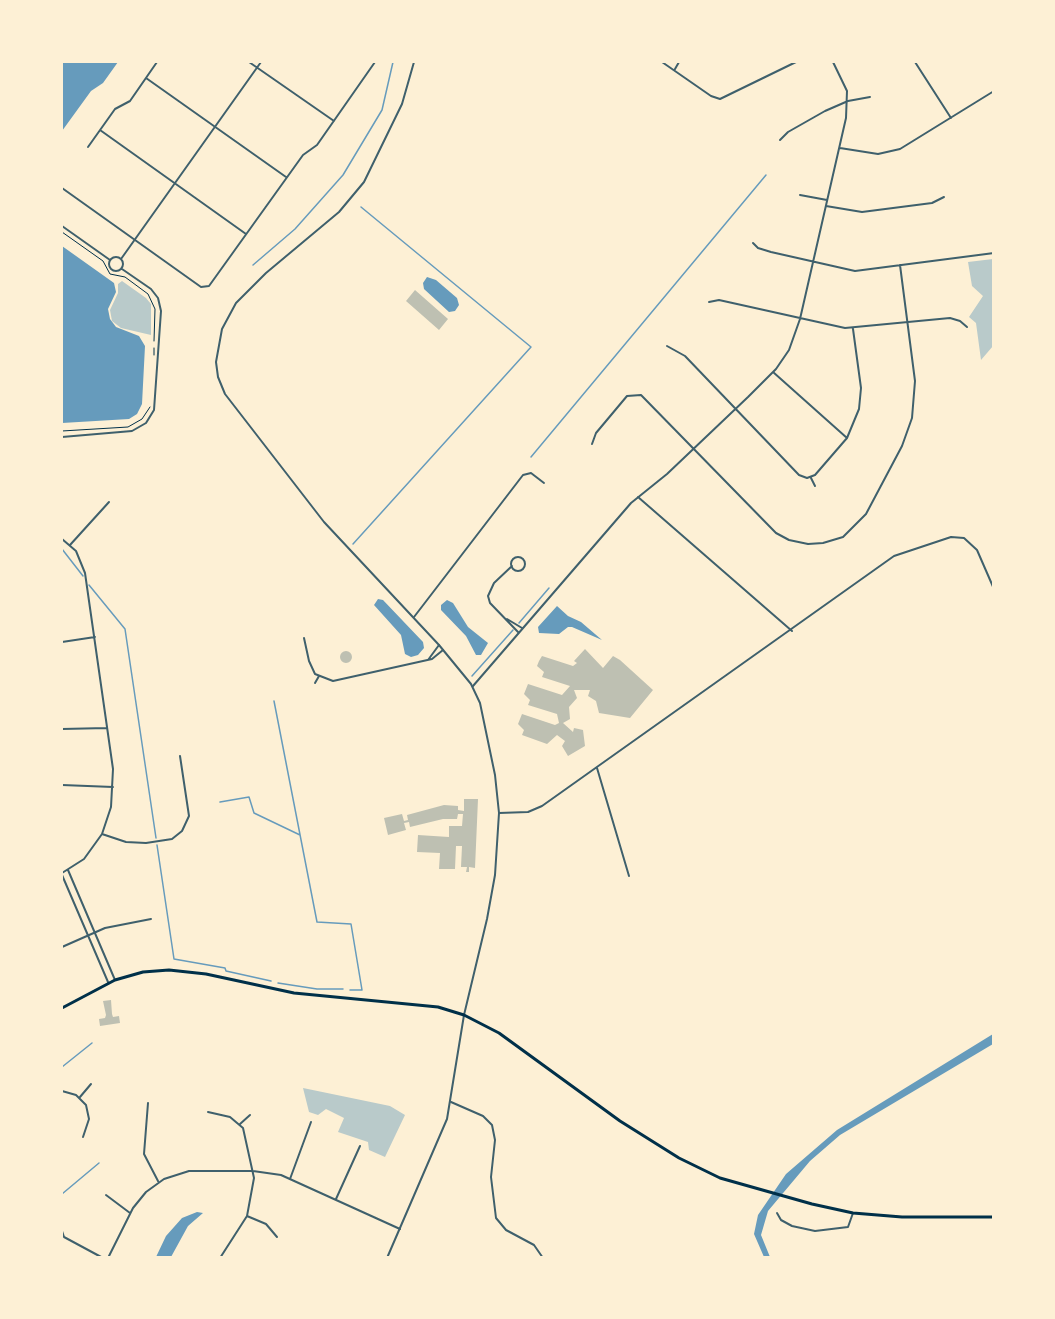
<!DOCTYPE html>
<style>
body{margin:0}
#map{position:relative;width:1055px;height:1319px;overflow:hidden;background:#fdf0d5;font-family:"Titillium Web",sans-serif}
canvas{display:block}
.frame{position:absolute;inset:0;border:63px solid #fdf0d5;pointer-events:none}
</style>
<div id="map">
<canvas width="1055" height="1319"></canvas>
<div class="frame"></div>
</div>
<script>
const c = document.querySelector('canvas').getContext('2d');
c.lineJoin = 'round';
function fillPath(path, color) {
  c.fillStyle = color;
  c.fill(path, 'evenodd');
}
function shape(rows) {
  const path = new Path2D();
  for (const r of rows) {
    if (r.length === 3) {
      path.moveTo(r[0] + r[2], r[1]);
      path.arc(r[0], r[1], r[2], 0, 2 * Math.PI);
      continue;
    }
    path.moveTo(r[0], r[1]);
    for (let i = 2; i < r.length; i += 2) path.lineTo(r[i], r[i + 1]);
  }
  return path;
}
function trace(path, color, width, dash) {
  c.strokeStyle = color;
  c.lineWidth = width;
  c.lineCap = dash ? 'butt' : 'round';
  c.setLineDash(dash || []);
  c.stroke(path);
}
const green = shape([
 [993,259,993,346,981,360,976,323,969,317,983,296,972,286,968,262],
 [122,281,146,298,151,304,151,335,121,328,112,321,110,310,118,293,118,284],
 [303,1088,390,1106,405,1115,385,1157,369,1150,368,1142,338,1132,344,1118,326,1109,318,1115,309,1112]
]);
const water = shape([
 [62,62,118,62,103,83,91,91,62,131],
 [62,246,114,283,116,292,108,309,110,319,116,327,139,336,145,346,142,404,137,414,129,419,62,423],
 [427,277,436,280,457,298,459,305,455,311,449,312,424,289,423,283],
 [378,599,383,600,423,642,424,648,418,655,411,657,405,654,401,635,374,605],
 [447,600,453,603,468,627,488,643,481,655,476,655,466,636,441,610,441,605],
 [557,606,568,616,581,622,602,640,572,627,568,627,559,634,539,633,538,627],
 [993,1034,993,1044,840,1135,810,1161,768,1211,761,1235,770,1257,764,1257,754,1234,758,1215,786,1174,837,1130],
 [197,1212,203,1213,188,1226,171,1257,156,1257,166,1236,182,1218]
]);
const stream = shape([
 [253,265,295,229,343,175,382,110,393,62],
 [531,457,766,175],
 [353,544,531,347,361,207],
 [62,549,83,576],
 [89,585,125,629,156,838],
 [519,623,549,588],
 [472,676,513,630],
 [274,701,317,922,351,924,362,990,350,990],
 [220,802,249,797,254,813,300,835],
 [157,845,174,959,225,968,226,971,271,981],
 [278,983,317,989,343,989],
 [62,1067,92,1043],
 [62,1194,99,1163]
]);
const building = shape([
 [415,290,448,319,439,330,406,301],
 [585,649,603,668,613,656,620,660,653,690,630,718,599,713,596,701,588,696,590,690,574,690,577,698,569,707,570,719,563,723,573,732,574,728,583,730,585,746,568,756,562,746,565,741,557,735,547,744,522,735,524,730,518,724,522,714,555,725,559,723,557,714,528,705,530,700,524,694,528,684,562,695,570,686,542,677,544,672,537,666,539,661,542,656,573,666,577,663,574,661],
 [346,657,6],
 [464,799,478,799,475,868,469,867,469,872,466,872,467,867,461,867,462,846,456,846,455,869,439,869,440,853,417,852,418,835,449,837,449,826,462,826,463,814,458,814,457,819,443,819,410,827,409,822,404,823,406,830,388,835,384,818,402,814,404,821,408,820,407,815,444,805,458,806,458,810,464,811],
 [111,1000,112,1014,113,1017,119,1016,120,1023,100,1026,99,1019,105,1018,106,1015,103,1001]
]);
const path = shape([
 [62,232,103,261,110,274,125,277,148,294,155,309,154,341],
 [154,355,154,348],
 [62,431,128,427,142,419,150,407]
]);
const minor = shape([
 [249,62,334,121],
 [662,62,711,96,720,99,796,62],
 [915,62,951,118],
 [675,69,679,62],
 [146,78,286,177],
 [100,130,246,234],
 [780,140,788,132,825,111,848,101,870,97],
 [88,147,115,109,130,101,157,62],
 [840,148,878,154,900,149,994,91],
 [62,188,201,287,209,286,303,155,317,145,375,62],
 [800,195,827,200],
 [826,206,862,212,932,203,944,197],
 [62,226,110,260],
 [753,243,758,248,771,252,855,271,994,253],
 [116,264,7],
 [121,259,261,62],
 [709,302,719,300,845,328,950,318,960,321,967,327],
 [667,346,685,356,799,475,807,478,815,475,847,438,859,409,861,388,853,329],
 [773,372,847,438],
 [62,437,132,431,146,423,154,410,161,311,158,298,151,289,122,269],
 [592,444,596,433,627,396,641,395,776,533,789,540,808,544,823,543,843,537,866,514,902,446,912,418,915,381,900,265],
 [811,478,815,486],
 [638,497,792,631],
 [62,539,76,551,85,573,113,769,111,807,102,834,84,859,62,873],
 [70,545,109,502],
 [518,564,7],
 [512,566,494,583,488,596,490,603,518,632],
 [414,617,523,475,531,473,544,483],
 [507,619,522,628],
 [304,638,309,661,315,674,333,681,432,659,443,650],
 [62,642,95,637],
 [428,660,439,645],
 [315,683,319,676],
 [473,686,631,503,667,474,748,397,776,369,789,350,800,319,846,118,847,91,833,62],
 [62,729,107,728],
 [597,768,629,876],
 [62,785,113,787],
 [499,813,528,812,542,806,894,556,951,537,964,538,977,550,994,589],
 [102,834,126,842,146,843,172,839,182,831,189,816,180,756],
 [68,870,115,980],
 [62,875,108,982],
 [62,947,105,928,151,919],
 [62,1091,76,1095,86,1105,89,1119,83,1137],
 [80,1097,91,1084],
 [451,1102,483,1116,492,1125,495,1140,491,1177,496,1218,506,1230,534,1245,543,1258],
 [148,1103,144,1154,158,1181],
 [208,1112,230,1117,243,1128,254,1178,247,1216,220,1258],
 [240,1124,250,1115],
 [290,1179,311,1122],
 [106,1195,130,1213],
 [336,1199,360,1146],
 [777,1213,781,1220,792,1226,815,1231,848,1227,853,1213],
 [247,1216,266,1224,277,1237],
 [62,1231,64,1237,103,1258],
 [108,1258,133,1208,146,1192,164,1179,189,1171,253,1171,281,1175,400,1229]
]);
const tertiary = shape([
 [387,1258,447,1119,464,1015,487,919,495,875,499,813,495,775,480,703,471,684,439,645,324,522,225,394,218,377,216,362,222,329,236,303,266,273,339,212,364,182,402,104,414,62]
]);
const secondary = shape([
 [62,1008,115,980,143,972,169,970,206,974,294,993,438,1007,464,1015,499,1033,620,1121,679,1158,720,1178,812,1204,853,1213,902,1217,994,1217]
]);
fillPath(green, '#b9caca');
fillPath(water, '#669bbc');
trace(stream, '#669bbc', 1.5);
fillPath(building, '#bec0b2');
trace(path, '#003049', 1);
trace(minor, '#3f606c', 2);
trace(tertiary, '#3f606c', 2);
trace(secondary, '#003049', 3);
</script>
